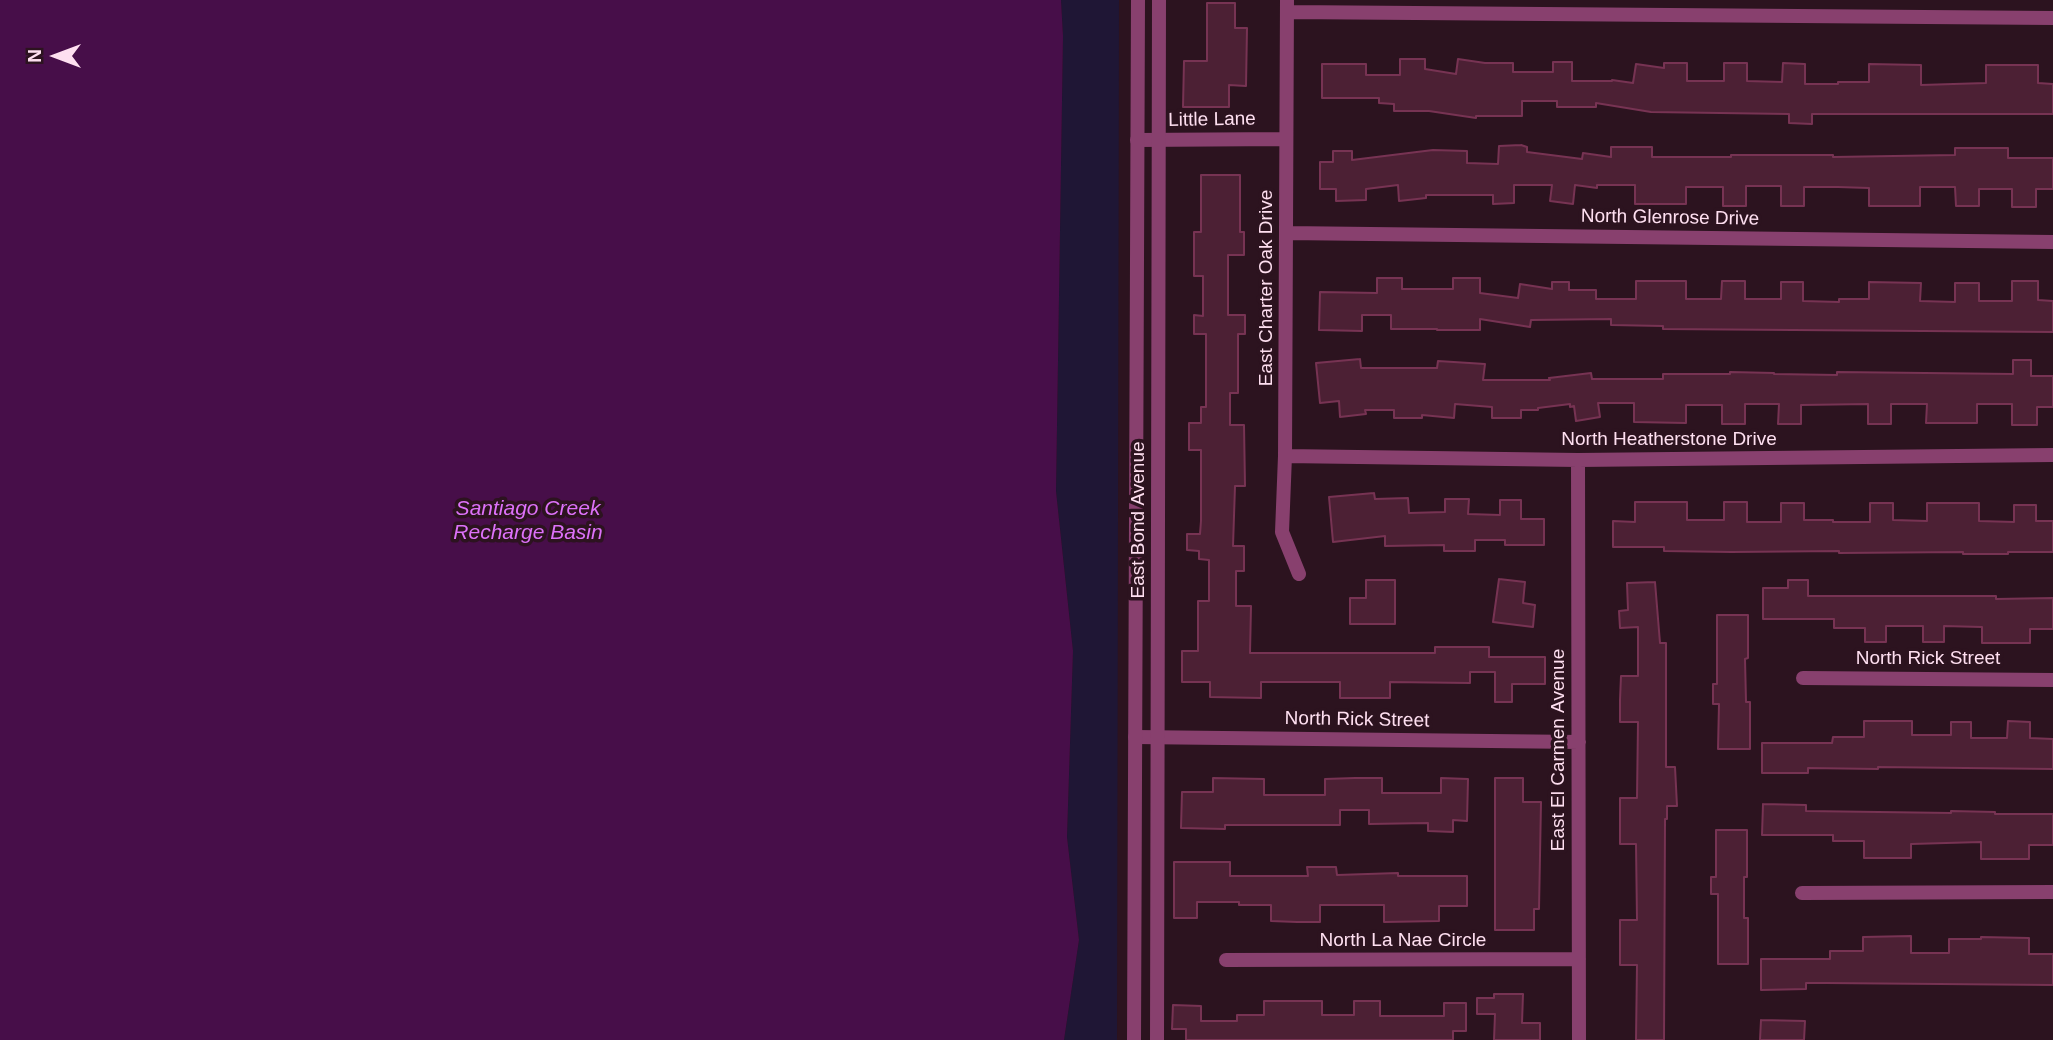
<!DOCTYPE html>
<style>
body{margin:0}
#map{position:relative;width:2053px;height:1040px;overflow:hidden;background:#2c131f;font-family:Helvetica,sans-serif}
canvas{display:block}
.north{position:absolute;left:21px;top:21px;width:70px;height:70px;-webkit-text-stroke:5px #2c131f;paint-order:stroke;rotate:270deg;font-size:19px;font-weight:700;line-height:28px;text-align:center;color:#fedff0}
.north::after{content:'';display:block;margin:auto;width:24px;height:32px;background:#fedff0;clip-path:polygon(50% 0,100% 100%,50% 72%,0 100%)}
</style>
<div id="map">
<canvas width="2053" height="1040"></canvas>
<div class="north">N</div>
</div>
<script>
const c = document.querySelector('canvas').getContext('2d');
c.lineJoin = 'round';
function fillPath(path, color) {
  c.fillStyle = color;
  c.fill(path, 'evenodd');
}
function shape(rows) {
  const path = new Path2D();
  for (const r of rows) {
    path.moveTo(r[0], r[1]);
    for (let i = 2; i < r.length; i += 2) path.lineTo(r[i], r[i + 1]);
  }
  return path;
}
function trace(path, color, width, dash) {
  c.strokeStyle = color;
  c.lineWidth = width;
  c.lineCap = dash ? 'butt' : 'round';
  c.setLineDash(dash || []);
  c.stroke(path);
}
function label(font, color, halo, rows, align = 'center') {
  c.font = font + ' Helvetica,sans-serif';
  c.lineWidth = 7;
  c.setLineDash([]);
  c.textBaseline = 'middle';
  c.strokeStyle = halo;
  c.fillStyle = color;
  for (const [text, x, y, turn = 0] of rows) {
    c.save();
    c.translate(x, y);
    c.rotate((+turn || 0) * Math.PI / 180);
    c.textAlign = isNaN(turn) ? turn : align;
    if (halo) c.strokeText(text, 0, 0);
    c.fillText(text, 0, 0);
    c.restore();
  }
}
const green = shape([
 [1061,0,1119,0,1117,1040,1064,1040,1079,940,1067,837,1073,651,1056,491,1063,36]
]);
const water = shape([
 [0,0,1061,0,1063,36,1056,491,1073,651,1067,837,1079,940,1064,1040,0,1040]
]);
const building = shape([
 [1207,3,1235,3,1235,28,1247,28,1246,86,1229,85,1229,107,1183,107,1184,61,1207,61,1207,3],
 [1400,59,1425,59,1425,69,1456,74,1458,59,1485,63,1513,63,1513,72,1553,72,1553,62,1572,62,1572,81,1612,81,1612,80,1633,83,1636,64,1664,68,1664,63,1687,63,1687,81,1724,81,1724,63,1747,63,1747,81,1782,82,1783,63,1805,64,1805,84,1838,84,1838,82,1869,82,1869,64,1921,65,1921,85,1986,83,1986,65,2038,65,2038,83,2053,84,2053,114,1812,114,1812,124,1789,123,1789,114,1651,112,1596,103,1596,107,1557,107,1557,101,1522,101,1522,116,1476,116,1476,118,1429,111,1394,111,1394,104,1379,103,1379,98,1322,98,1322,64,1366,64,1366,75,1400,75,1400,59],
 [1521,145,1527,147,1527,152,1582,159,1583,153,1611,157,1611,147,1652,147,1652,157,1731,157,1731,155,1833,155,1833,157,1955,155,1955,148,2008,148,2008,158,2053,158,2053,189,2036,189,2036,207,2012,207,2012,189,1979,189,1979,206,1956,206,1955,187,1920,187,1920,206,1869,206,1869,188,1838,187,1804,187,1804,206,1781,206,1781,186,1746,186,1746,206,1723,206,1723,187,1686,187,1686,204,1635,204,1635,185,1597,185,1597,188,1575,185,1573,204,1550,201,1552,185,1514,185,1514,203,1493,204,1493,195,1426,195,1426,198,1399,201,1398,185,1366,189,1366,200,1336,201,1336,189,1320,189,1320,162,1333,162,1333,151,1352,151,1352,160,1433,150,1467,151,1467,163,1498,164,1499,146,1521,145],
 [1201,175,1240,175,1240,232,1244,232,1244,255,1228,255,1228,315,1245,315,1245,334,1238,334,1238,393,1230,393,1230,425,1244,425,1245,486,1235,486,1233,546,1244,546,1244,571,1236,571,1236,606,1251,606,1250,653,1435,653,1435,647,1489,647,1489,657,1545,657,1545,684,1512,684,1512,702,1495,702,1495,672,1470,672,1470,683,1390,682,1390,698,1340,698,1340,682,1261,682,1261,698,1210,697,1210,682,1182,682,1182,651,1198,651,1198,601,1209,601,1209,560,1199,559,1199,551,1187,550,1187,534,1200,534,1201,521,1201,450,1189,450,1189,423,1201,423,1201,407,1206,407,1206,334,1194,334,1194,315,1203,316,1203,276,1194,276,1194,232,1201,232,1201,175],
 [1377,278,1402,278,1402,289,1453,289,1453,278,1480,278,1480,293,1518,298,1520,284,1552,289,1552,282,1569,282,1569,290,1596,290,1596,299,1636,299,1636,281,1686,281,1686,299,1721,299,1722,281,1745,281,1745,299,1781,299,1781,282,1803,282,1803,301,1839,302,1839,299,1869,299,1869,282,1921,283,1920,301,1955,302,1955,283,1979,283,1979,301,2012,301,2012,281,2038,281,2038,300,2053,301,2053,332,1663,329,1663,326,1611,325,1611,319,1531,320,1530,327,1480,319,1480,330,1437,330,1437,329,1391,329,1391,315,1362,315,1362,331,1319,330,1320,292,1377,293,1377,278],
 [1360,359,1361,368,1437,368,1438,361,1485,364,1483,380,1550,380,1549,378,1591,373,1592,379,1663,379,1663,374,1730,374,1730,372,1774,373,1774,374,1837,375,1837,372,2013,374,2013,360,2031,360,2031,376,2053,376,2053,407,2037,407,2037,425,2012,425,2012,404,1977,404,1977,423,1926,423,1927,404,1891,404,1891,424,1868,424,1868,404,1801,405,1801,424,1778,424,1779,404,1745,404,1745,424,1722,424,1722,405,1686,405,1686,423,1634,422,1634,403,1598,403,1600,417,1576,421,1574,406,1570,407,1570,404,1538,408,1538,410,1521,410,1521,418,1492,418,1492,407,1455,404,1454,418,1422,415,1422,418,1394,418,1394,410,1365,410,1366,414,1340,417,1339,401,1320,403,1316,363,1360,359],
 [1374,493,1375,499,1408,498,1409,513,1445,512,1445,499,1469,499,1468,514,1500,515,1500,500,1521,500,1521,519,1544,519,1544,545,1505,545,1505,540,1475,540,1475,551,1444,551,1444,545,1385,546,1385,536,1333,542,1329,497,1374,493],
 [1635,502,1687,502,1687,520,1724,520,1724,502,1747,502,1747,522,1781,522,1781,503,1804,503,1804,520,1833,520,1833,522,1870,522,1870,503,1893,503,1893,520,1927,521,1927,503,1979,503,1979,521,2014,522,2014,505,2036,505,2036,521,2053,521,2053,552,2008,552,2008,554,1963,554,1963,552,1839,553,1839,551,1731,552,1664,551,1664,547,1613,547,1613,521,1635,522,1635,502],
 [1499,579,1525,582,1523,603,1535,605,1533,627,1493,622,1499,579],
 [1366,580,1395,580,1395,624,1350,624,1350,598,1366,598,1366,580],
 [1788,580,1808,580,1808,596,1996,596,1996,599,2053,598,2053,629,2030,629,2030,643,1982,643,1982,627,1944,626,1944,642,1923,642,1923,626,1886,626,1886,642,1865,642,1865,628,1834,628,1834,619,1763,619,1763,588,1788,588,1788,580],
 [1655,582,1660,643,1666,643,1666,767,1675,767,1677,806,1667,806,1667,819,1665,819,1664,1040,1636,1040,1637,965,1620,965,1620,920,1637,920,1636,844,1620,844,1620,798,1637,798,1638,722,1620,722,1620,700,1621,676,1638,676,1638,627,1620,628,1619,611,1628,610,1627,583,1655,582],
 [1717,615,1748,615,1748,658,1745,659,1746,702,1750,702,1750,749,1718,749,1719,704,1713,704,1713,684,1717,684,1717,615],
 [1864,721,1912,721,1912,735,1951,735,1951,722,1971,722,1971,738,2007,738,2008,721,2030,722,2030,738,2053,739,2053,769,1878,767,1878,769,1808,768,1808,773,1762,773,1762,743,1832,743,1833,737,1864,737,1864,721],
 [1213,778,1264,779,1264,795,1325,795,1325,779,1355,778,1382,778,1382,793,1441,793,1441,778,1468,779,1467,821,1453,820,1453,832,1428,831,1428,823,1369,824,1369,810,1340,810,1340,825,1225,825,1225,829,1181,828,1182,792,1213,792,1213,778],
 [1495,778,1523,778,1523,802,1541,802,1539,909,1534,909,1534,930,1495,930,1495,778],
 [1763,804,1806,805,1806,811,1951,813,1951,811,1995,812,1995,814,2053,814,2053,845,2029,845,2029,859,1981,859,1981,842,1911,844,1911,858,1864,858,1864,841,1833,841,1833,835,1762,835,1763,804],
 [1716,830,1747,830,1747,877,1744,877,1744,918,1748,918,1748,964,1718,964,1718,894,1711,894,1711,877,1716,877,1716,830],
 [1174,862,1230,862,1230,876,1308,876,1307,867,1336,867,1337,875,1398,873,1398,876,1467,876,1467,906,1439,906,1439,921,1384,922,1384,905,1320,905,1320,922,1297,922,1271,921,1271,905,1239,905,1239,902,1197,902,1197,918,1174,918,1174,862],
 [1911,936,1911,953,1949,953,1949,939,1981,939,1981,937,2029,938,2029,954,2053,954,2053,985,1826,983,1806,983,1806,989,1761,990,1761,959,1830,959,1830,951,1863,951,1863,937,1911,936],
 [1494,994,1523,994,1522,1023,1540,1023,1540,1040,1494,1040,1495,1014,1477,1014,1477,998,1494,998,1494,994],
 [1264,1001,1322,1001,1322,1015,1354,1015,1354,1001,1380,1001,1380,1016,1444,1016,1444,1003,1466,1003,1466,1031,1453,1031,1453,1040,1186,1040,1186,1029,1172,1029,1173,1005,1201,1006,1201,1021,1237,1021,1237,1015,1264,1015,1264,1001],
 [1761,1020,1805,1021,1804,1040,1760,1040,1761,1020]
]);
const minor = shape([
 [1287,0,1285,456,1282,532,1299,574],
 [1288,12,2053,18],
 [1137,140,1286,139],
 [1286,233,2053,242],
 [1285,456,1578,460,2053,455],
 [1578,460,1579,1040],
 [1803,678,2053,680],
 [1135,737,1579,742],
 [1802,893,2053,892],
 [1226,960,1579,959]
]);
const tertiary = shape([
 [1134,1040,1138,0],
 [1157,1040,1159,0]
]);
const streetNames = [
 ["Little Lane",1212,120,-1],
 ["North Glenrose Drive",1670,218,1],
 ["East Charter Oak Drive",1267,288,-90],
 ["North Heatherstone Drive",1669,440],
 ["East Bond Avenue",1139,520,-90],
 ["North Rick Street",1928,659],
 ["North Rick Street",1357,720,1],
 ["East El Carmen Avenue",1559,750,-90],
 ["North La Nae Circle",1403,941]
];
const waterNames = [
 ["Santiago Creek",528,509],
 ["Recharge Basin",528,533]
];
fillPath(green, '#1f1635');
fillPath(water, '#470e49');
fillPath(building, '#4c2034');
trace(building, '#773353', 2);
trace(minor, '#88406e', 14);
trace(tertiary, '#88406e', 14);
label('19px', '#fedff0', '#2c131f', streetNames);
label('italic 21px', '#dd71f9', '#2c131f', waterNames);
</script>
